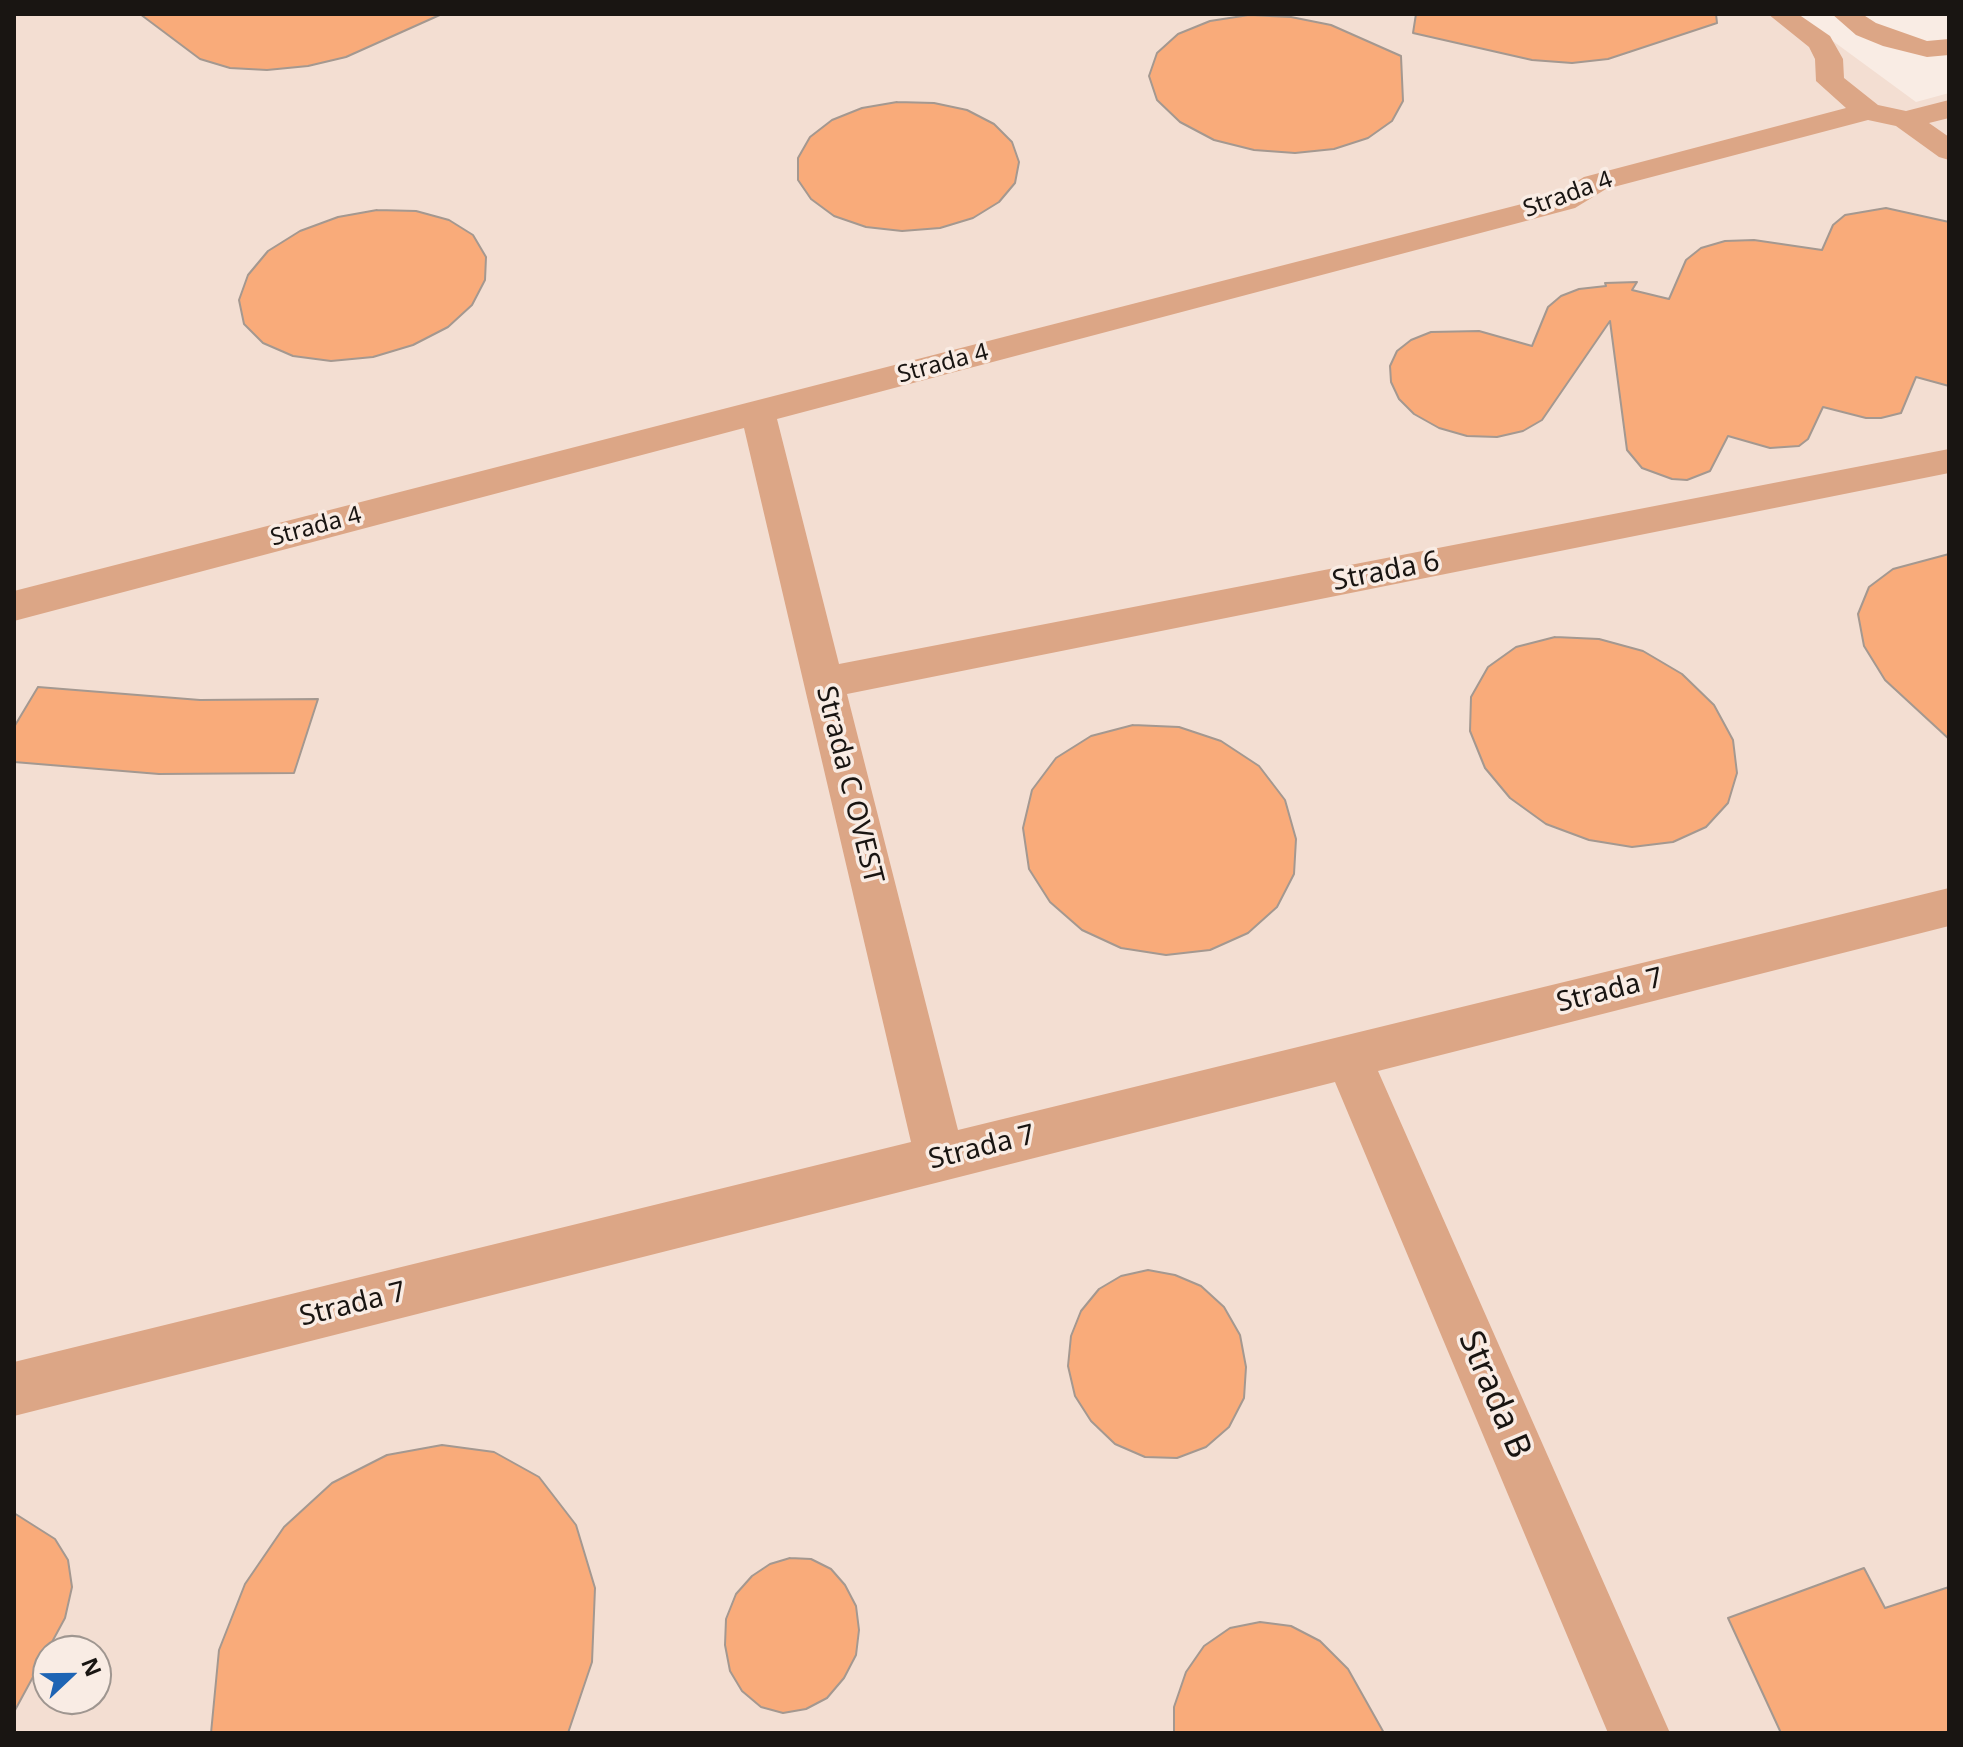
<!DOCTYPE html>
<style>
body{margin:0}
#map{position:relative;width:1963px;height:1747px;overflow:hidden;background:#f9ece4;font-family:"Noto Sans",sans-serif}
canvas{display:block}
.frame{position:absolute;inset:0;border:16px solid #191512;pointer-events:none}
.north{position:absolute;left:32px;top:1635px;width:80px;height:80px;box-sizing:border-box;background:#f9ece4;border:2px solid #9f9690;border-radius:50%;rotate:68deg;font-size:22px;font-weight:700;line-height:32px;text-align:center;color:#191512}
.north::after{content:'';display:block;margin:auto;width:28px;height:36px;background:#1e64b4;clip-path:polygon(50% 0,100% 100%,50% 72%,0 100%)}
</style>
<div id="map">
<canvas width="1963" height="1747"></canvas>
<div class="frame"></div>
<div class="north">N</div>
</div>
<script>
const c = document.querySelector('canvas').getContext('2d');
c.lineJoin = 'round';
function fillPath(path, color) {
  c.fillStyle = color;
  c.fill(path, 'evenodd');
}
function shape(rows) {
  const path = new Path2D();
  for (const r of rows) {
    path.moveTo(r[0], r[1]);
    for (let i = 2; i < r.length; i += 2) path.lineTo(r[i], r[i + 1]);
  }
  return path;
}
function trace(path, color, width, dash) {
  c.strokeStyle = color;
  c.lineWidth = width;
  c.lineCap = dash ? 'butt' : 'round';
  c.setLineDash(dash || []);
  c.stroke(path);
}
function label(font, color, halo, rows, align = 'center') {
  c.font = font + ' "Noto Sans",sans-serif';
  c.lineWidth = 7;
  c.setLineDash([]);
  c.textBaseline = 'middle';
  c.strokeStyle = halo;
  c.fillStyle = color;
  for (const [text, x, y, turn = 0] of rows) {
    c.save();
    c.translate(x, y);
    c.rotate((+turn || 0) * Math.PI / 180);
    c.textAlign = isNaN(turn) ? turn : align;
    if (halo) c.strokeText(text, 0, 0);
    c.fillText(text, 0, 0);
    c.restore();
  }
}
const built = shape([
 [14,14,1796,14,1916,102,1949,93,1949,1733,14,1733],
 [48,1651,96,1651,96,1699,48,1699]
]);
const building = shape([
 [140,14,442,14,346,57,308,66,267,70,230,68,200,59,140,14],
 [1416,14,1716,14,1717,23,1608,59,1572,63,1532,60,1413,33,1416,14],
 [1249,15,1291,17,1331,25,1401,56,1403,101,1392,121,1368,138,1334,149,1295,153,1254,150,1214,140,1180,122,1157,100,1149,76,1157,53,1178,34,1210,21,1249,15],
 [897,102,934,103,967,110,994,124,1012,142,1019,162,1015,183,999,202,973,218,940,228,902,231,866,227,834,216,811,199,798,180,798,158,810,137,832,120,862,108,897,102],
 [1886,208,1949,222,1949,386,1916,377,1901,413,1881,418,1866,418,1823,407,1808,439,1799,446,1770,448,1728,436,1710,471,1687,480,1672,479,1642,468,1627,450,1610,321,1542,420,1523,431,1497,437,1467,436,1439,428,1414,414,1399,399,1391,382,1390,366,1397,351,1411,340,1431,332,1479,331,1532,346,1548,307,1561,296,1579,289,1606,286,1605,283,1637,282,1632,290,1669,299,1686,260,1701,248,1725,241,1754,240,1822,250,1833,225,1845,215,1886,208],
 [377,210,416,211,449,220,473,235,486,257,485,280,472,305,448,327,413,345,373,357,331,361,293,356,263,343,244,324,239,300,248,275,268,251,300,231,338,217,377,210],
 [1949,554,1949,739,1885,680,1864,646,1858,614,1869,587,1893,569,1949,554],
 [1555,637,1599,639,1643,651,1682,674,1714,705,1733,740,1737,773,1728,803,1706,827,1673,842,1632,847,1589,840,1546,824,1510,798,1485,768,1470,731,1471,697,1488,667,1516,647,1555,637],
 [38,687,200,700,318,699,294,773,159,774,14,762,14,727,38,687],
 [1133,725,1179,727,1221,741,1259,766,1285,800,1296,839,1294,874,1277,907,1248,933,1210,950,1166,955,1121,948,1082,930,1050,902,1029,869,1023,828,1032,790,1056,758,1091,736,1133,725],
 [1148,1270,1175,1275,1201,1286,1224,1307,1240,1335,1246,1367,1244,1398,1229,1427,1206,1447,1177,1458,1145,1457,1115,1444,1091,1421,1075,1396,1068,1366,1071,1336,1081,1311,1099,1289,1121,1276,1148,1270],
 [442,1445,494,1452,539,1477,576,1525,595,1588,592,1662,568,1733,211,1733,219,1650,245,1584,284,1527,332,1483,387,1455,442,1445],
 [14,1513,55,1539,68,1560,72,1587,65,1618,14,1712,14,1513],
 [790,1558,811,1559,831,1569,845,1585,856,1606,859,1630,856,1655,844,1678,827,1698,806,1709,783,1713,761,1707,742,1691,730,1671,725,1645,726,1619,736,1594,752,1576,770,1564,790,1558],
 [1864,1568,1885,1608,1949,1587,1949,1733,1781,1733,1728,1618,1864,1568],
 [1260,1622,1291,1626,1320,1641,1348,1669,1384,1733,1174,1733,1174,1707,1186,1672,1204,1646,1230,1628,1260,1622]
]);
const minor = shape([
 [1768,14,1798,14,1830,36,1843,59,1844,78,1878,105,1906,111,1949,100,1949,118,1929,123,1949,137,1949,160,1939,157,1896,126,1868,120,1606,189,1575,208,777,419,839,664,1949,449,1949,473,847,694,958,1130,1949,888,1949,926,1378,1071,1670,1733,1608,1733,1335,1082,14,1416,14,1362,911,1142,744,428,14,621,14,591,1553,196,1584,177,1846,108,1816,81,1815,59,1809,47,1768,14],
 [1832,14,1862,14,1876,23,1927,41,1949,39,1949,55,1927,57,1883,46,1856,35,1832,14]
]);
const farStreetnames = [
 ["Strada 4",1568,195,-20],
 ["Strada 4",943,364,-15],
 ["Strada 4",316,527,-15]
];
const streetNames = [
 ["Strada 6",1386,572,-11],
 ["Strada C OVEST",849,785,76],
 ["Strada 7",1610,991,-14],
 ["Strada 7",982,1148,-14],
 ["Strada 7",353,1305,-14]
];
const nearStreetnames = [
 ["Strada B",1494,1395,67]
];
fillPath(built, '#f3ded2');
fillPath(building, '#f9ab7a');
trace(building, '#a49890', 2);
fillPath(minor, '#dca686');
label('24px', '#191512', '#f9ece4', farStreetnames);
label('28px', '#191512', '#f9ece4', streetNames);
label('34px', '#191512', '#f9ece4', nearStreetnames);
</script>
